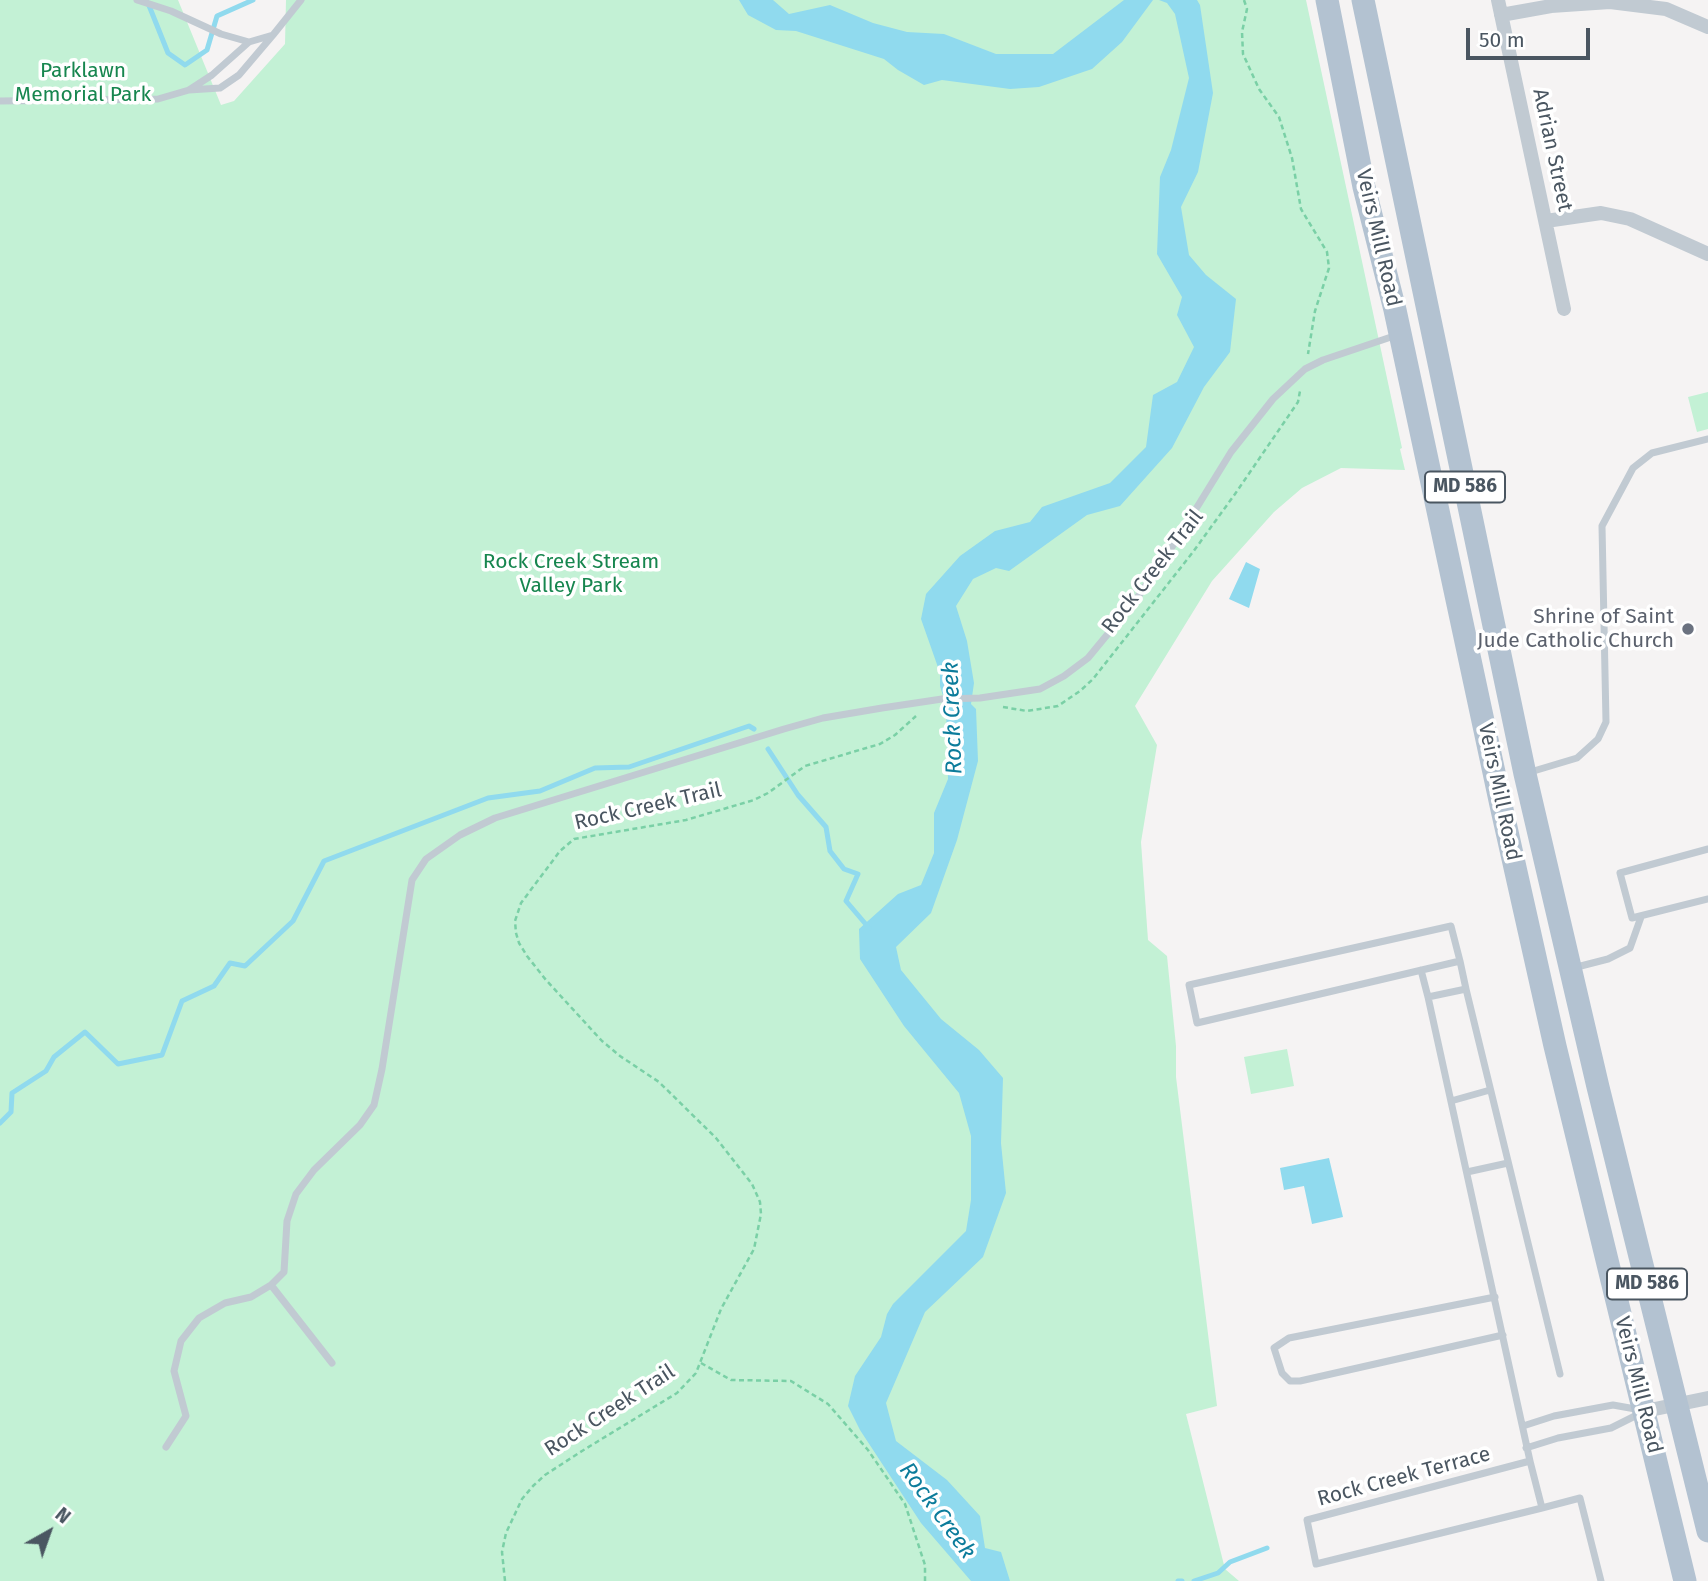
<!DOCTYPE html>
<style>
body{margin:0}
#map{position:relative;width:1708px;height:1581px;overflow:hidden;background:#f5f3f3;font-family:"Fira Sans",sans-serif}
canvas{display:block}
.north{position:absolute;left:14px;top:1497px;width:70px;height:70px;-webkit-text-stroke:5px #fff;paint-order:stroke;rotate:40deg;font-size:19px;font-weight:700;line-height:28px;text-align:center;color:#4a5661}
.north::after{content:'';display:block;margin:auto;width:24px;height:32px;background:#4a5661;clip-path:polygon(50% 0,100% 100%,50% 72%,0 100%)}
.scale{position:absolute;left:1466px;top:28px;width:124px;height:32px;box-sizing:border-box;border:4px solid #4a5661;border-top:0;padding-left:9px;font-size:21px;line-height:24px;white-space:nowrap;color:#4a5661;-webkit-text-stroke:5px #fff;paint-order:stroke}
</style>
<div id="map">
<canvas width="1708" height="1581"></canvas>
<div class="north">N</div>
<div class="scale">50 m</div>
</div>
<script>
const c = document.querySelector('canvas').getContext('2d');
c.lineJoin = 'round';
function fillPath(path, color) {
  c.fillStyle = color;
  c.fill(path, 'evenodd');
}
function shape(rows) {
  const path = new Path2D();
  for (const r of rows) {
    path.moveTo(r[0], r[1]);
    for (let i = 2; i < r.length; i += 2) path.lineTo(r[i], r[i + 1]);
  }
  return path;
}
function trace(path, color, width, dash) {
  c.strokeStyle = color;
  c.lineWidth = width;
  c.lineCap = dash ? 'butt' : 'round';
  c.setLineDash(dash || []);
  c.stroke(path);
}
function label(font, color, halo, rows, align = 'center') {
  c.font = font + ' "Fira Sans",sans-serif';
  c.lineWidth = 7;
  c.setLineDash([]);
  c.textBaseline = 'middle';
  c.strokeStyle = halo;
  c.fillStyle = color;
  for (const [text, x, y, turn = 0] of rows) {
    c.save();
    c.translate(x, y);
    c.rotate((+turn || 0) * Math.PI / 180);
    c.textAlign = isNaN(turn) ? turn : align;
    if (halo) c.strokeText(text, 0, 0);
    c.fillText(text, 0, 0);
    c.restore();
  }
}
const green = shape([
 [0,0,178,0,221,105,234,101,285,44,286,0,1306,0,1402,448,1400,449,1405,470,1341,468,1302,488,1274,512,1212,581,1135,706,1157,745,1141,842,1148,940,1167,956,1176,1046,1176,1077,1217,1406,1186,1414,1225,1569,1239,1581,0,1581],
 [1708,392,1708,429,1697,432,1688,397],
 [1287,1049,1294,1086,1251,1094,1244,1057]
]);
const water = shape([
 [739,0,773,0,789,14,830,5,873,23,907,32,944,34,996,54,1053,54,1124,0,1153,0,1122,42,1092,69,1039,87,1010,89,942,80,924,85,898,70,884,59,796,31,776,30,748,15],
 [1159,0,1197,0,1200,5,1213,93,1198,172,1181,207,1189,255,1206,275,1236,299,1230,352,1204,387,1172,448,1120,506,1087,515,1009,571,996,568,973,579,956,606,967,641,974,683,971,704,976,709,978,761,957,840,931,913,896,947,901,970,941,1019,979,1050,1003,1078,1001,1143,1006,1193,983,1257,925,1312,886,1403,896,1441,947,1480,980,1516,985,1548,1001,1552,1010,1581,971,1581,921,1523,860,1430,848,1406,855,1376,881,1337,887,1314,893,1304,966,1231,971,1200,971,1136,959,1093,904,1026,860,959,859,929,898,894,921,885,934,853,934,813,948,779,946,705,940,686,940,673,921,619,926,594,960,556,995,531,1030,522,1042,507,1110,483,1146,447,1153,395,1177,382,1194,347,1177,315,1182,297,1157,254,1160,177,1171,150,1189,78,1175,14,1167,3],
 [1246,562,1260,569,1249,608,1229,599],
 [1329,1158,1343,1217,1312,1224,1304,1186,1284,1190,1280,1168]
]);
const stream = shape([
 [148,3,168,53,185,65,207,50,217,16,253,0],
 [768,749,798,795,826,827,830,851,844,869,858,874,846,901,869,928],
 [0,1123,11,1112,12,1093,46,1071,54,1057,85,1032,118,1064,162,1055,182,1001,214,986,230,963,245,966,293,921,324,861,488,798,540,791,595,768,629,767,749,726,754,729],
 [1178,1581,1182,1581],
 [1194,1581,1218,1573,1230,1562,1267,1548]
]);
const path = shape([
 [1244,0,1247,9,1242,32,1243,54,1259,89,1279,117,1292,158,1301,209,1327,252,1329,268,1315,311,1308,354],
 [1003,707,1027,711,1058,706,1080,691,1093,679,1193,552,1235,494,1298,402,1300,391],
 [701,1363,731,1380,791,1381,828,1404,868,1450,905,1504,925,1565,925,1581],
 [505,1581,502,1552,506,1533,522,1499,533,1486,545,1475,582,1451,677,1393,696,1373,721,1309,754,1249,761,1214,760,1202,752,1184,716,1138,659,1082,620,1056,602,1041,546,980,527,956,519,943,516,933,515,921,521,903,560,851,574,839,686,820,754,800,768,793,805,766,880,744,895,735,916,716]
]);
const service = shape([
 [137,0,171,11,221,34,249,42],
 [189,90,220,88,239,75,273,35],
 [0,101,158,99,189,90,212,75,249,42,273,35,301,0],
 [1527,773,1577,758,1598,739,1606,722,1602,526,1633,468,1652,453,1708,439],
 [1708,849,1620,873,1632,918,1708,899],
 [1460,961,1197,1023,1189,985,1451,926,1460,961,1466,989,1428,997,1530,1461],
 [1573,968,1608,959,1630,948,1641,917],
 [1421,970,1428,997],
 [1466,989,1560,1374],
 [1451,1101,1490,1090],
 [1467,1172,1508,1163],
 [271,1285,332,1363],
 [1495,1297,1289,1338,1274,1348,1282,1373,1290,1381,1300,1381,1503,1335],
 [1523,1426,1554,1416,1613,1405,1641,1410],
 [166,1447,186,1416,174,1371,181,1341,199,1318,225,1303,251,1297,271,1285,284,1272,287,1221,296,1194,314,1170,360,1125,374,1105,382,1069,412,880,426,859,460,835,495,818,784,729,823,718,882,708,942,699,980,698,1040,689,1064,676,1088,658,1135,601,1178,538,1231,452,1273,399,1305,369,1323,360,1397,335],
 [1526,1448,1558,1438,1611,1428,1641,1413],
 [1542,1508,1530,1461,1307,1520,1316,1564,1542,1508,1580,1498,1601,1581]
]);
const minor = shape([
 [1498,0,1564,309],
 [1501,15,1551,6,1610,2,1666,9,1708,27],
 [1546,221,1601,213,1630,219,1708,254],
 [1645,1411,1708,1398]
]);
const primary = shape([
 [1327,0,1364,187,1395,310,1501,805,1555,1046,1685,1581],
 [1363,0,1525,774,1598,1087,1708,1531]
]);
const markers = [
 [1688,629,7,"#6b7280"]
];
const shields = [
 [1465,487,80],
 [1647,1284,80]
];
const shieldNames = [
 ["MD 586",1465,487],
 ["MD 586",1647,1284]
];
const parkNames = [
 ["Parklawn",83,71],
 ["Memorial Park",83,95],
 ["Rock Creek Stream",571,562],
 ["Valley Park",571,586]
];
const streetNames = [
 ["Adrian Street",1552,150,78],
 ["Veirs Mill Road",1378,238,77],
 ["Rock Creek Trail",1153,572,-52],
 ["Veirs Mill Road",1499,792,78],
 ["Rock Creek Trail",648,807,-13],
 ["Veirs Mill Road",1638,1385,76],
 ["Rock Creek Trail",610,1411,-33],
 ["Rock Creek Terrace",1404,1477,-15]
];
const worshipNames = [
 ["Shrine of Saint",1674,617],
 ["Jude Catholic Church",1674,641]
];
const waterNames = [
 ["Rock Creek",953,718,-92],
 ["Rock Creek",937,1511,54]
];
fillPath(green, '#c3f1d5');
fillPath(water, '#90daee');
trace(stream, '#90daee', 5);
trace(path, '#7ad0a6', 2.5, [5, 3.5]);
trace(service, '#c1cad2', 7);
trace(minor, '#c1cad2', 14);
trace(primary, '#b3c2d1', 23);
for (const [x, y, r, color] of markers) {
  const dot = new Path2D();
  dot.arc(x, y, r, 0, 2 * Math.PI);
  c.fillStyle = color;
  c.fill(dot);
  trace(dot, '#fff', 2.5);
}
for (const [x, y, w] of shields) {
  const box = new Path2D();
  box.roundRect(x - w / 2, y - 15.5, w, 31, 5);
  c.fillStyle = '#fff';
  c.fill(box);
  trace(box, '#4a5661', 2);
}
label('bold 19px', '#4a5661', null, shieldNames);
label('21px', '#17864f', '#fff', parkNames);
label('21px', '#4a5661', '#fff', streetNames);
label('21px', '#5b616d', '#fff', worshipNames, 'right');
label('italic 23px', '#0c7c9b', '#fff', waterNames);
</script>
